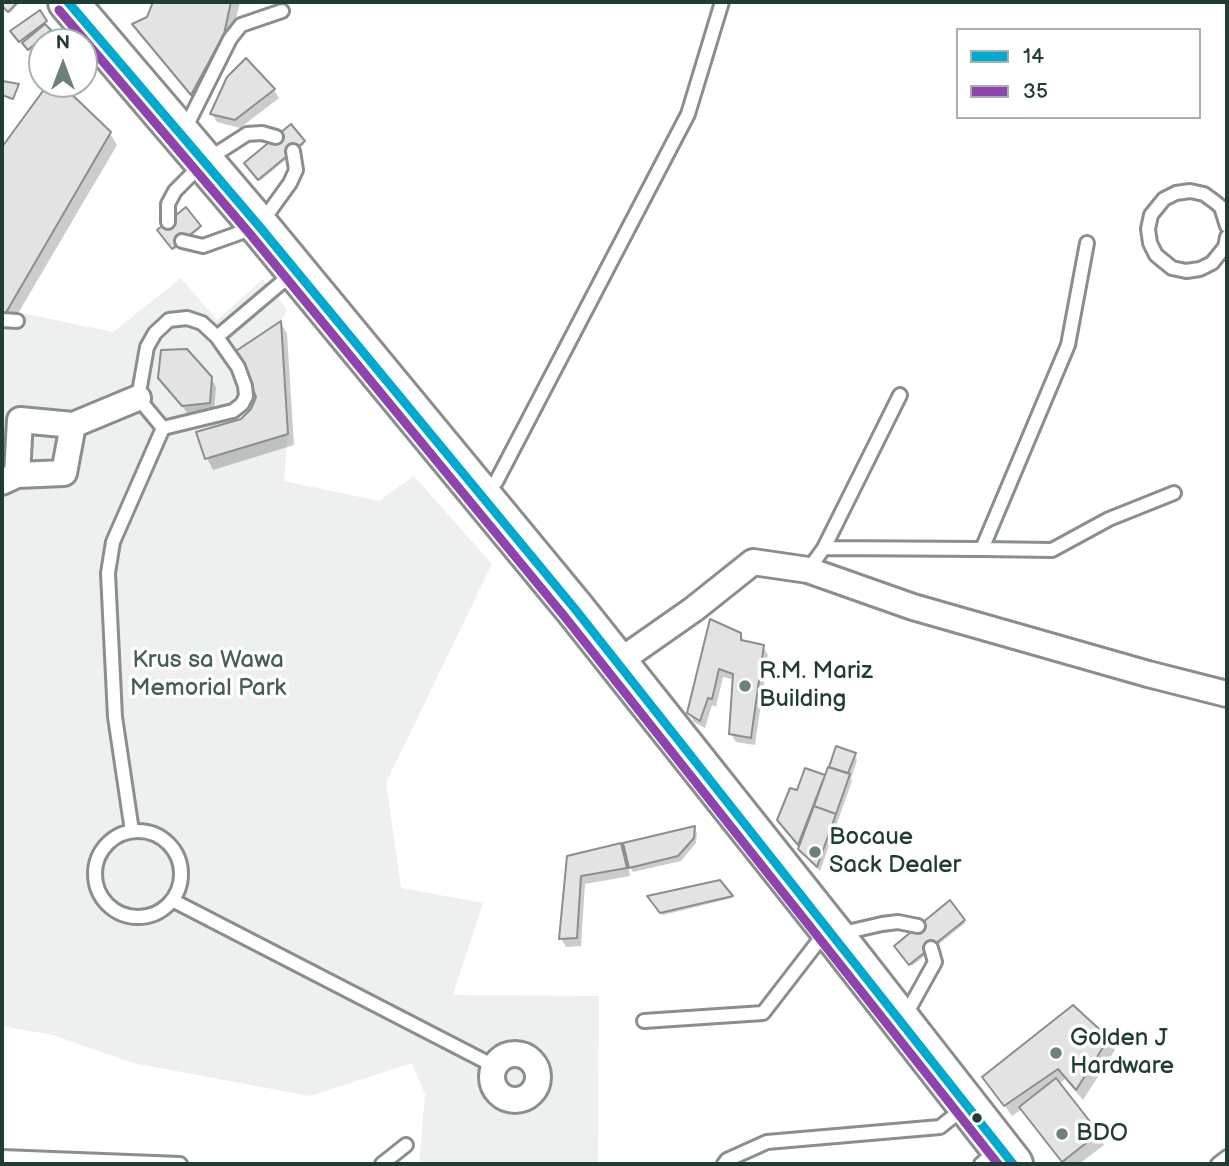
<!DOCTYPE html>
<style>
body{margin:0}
#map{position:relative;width:1229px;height:1166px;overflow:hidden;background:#fff;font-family:"Balsamiq Sans",sans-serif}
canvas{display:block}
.frame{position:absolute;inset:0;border:4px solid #1f3d34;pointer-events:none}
.legend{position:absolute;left:956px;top:28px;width:245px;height:91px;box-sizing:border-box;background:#fff;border:2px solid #a5b1ae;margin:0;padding:9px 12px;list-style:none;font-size:21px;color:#1f3d34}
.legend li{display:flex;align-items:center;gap:14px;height:35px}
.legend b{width:35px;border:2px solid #a5b1ae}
.north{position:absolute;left:28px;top:28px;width:70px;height:70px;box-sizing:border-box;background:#fff;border:2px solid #a5b1ae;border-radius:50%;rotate:0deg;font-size:19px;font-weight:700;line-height:28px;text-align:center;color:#1f3d34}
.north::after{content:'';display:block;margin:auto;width:24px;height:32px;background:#6d817b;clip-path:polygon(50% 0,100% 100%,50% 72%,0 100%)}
</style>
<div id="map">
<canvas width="1229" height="1166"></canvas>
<div class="frame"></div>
<ul class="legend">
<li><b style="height:9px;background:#00a9ce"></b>14</li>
<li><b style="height:9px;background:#8e44ad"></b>35</li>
</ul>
<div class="north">N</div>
</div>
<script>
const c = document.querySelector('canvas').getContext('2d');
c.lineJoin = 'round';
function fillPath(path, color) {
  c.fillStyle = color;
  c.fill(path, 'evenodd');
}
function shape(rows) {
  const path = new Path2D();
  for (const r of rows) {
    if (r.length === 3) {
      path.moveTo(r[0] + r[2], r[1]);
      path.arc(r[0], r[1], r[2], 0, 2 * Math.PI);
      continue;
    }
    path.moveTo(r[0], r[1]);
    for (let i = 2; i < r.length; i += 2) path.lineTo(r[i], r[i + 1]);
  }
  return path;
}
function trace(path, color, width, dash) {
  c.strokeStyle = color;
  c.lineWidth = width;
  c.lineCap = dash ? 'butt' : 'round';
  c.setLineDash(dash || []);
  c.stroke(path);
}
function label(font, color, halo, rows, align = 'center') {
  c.font = font + ' "Balsamiq Sans",sans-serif';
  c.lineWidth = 7;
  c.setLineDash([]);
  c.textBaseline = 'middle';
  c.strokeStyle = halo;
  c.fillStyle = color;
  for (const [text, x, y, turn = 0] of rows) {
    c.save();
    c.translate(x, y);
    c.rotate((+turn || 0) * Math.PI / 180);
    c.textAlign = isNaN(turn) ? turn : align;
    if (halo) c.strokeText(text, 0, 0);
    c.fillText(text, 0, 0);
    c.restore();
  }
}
const green = shape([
 [181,278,217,320,263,279,287,310,281,321,288,434,284,481,379,501,414,476,492,564,386,783,401,888,483,903,453,995,599,996,598,1164,419,1164,425,1094,412,1063,310,1096,133,1063,53,1035,2,1026,2,309,113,332]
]);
const shadow = shape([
 [2,2,20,2,10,13,2,5],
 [155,2,240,2,229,46,198,105,141,35,134,25,148,18],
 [39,12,48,27,47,28,58,42,42,42,42,47,39,42,30,51,15,37],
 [50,84,59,84,110,133,117,145,10,327,2,325,2,149,4,149],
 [274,90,279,98,240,128,217,122,212,114],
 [290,127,305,144,260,181,246,164],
 [186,210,200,229,174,250,159,231],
 [281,323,287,334,294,445,213,470,207,458,253,410],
 [160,377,211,378,216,387,214,411,188,414],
 [740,634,745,642,763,646,768,655,755,745,736,742,731,734,735,680,723,677,716,707,712,705,705,728,694,722,689,713],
 [837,748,854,754,857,760,851,779,852,781,820,871,803,854,801,847,782,826,806,770,826,778],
 [694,828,697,833,696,843,681,861,633,872,628,863,630,876,585,884,581,946,566,947,561,938,568,858,621,845,627,856],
 [719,882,732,898,663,915,650,897],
 [950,903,965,923,912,966,896,946],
 [1108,1039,1115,1050,1083,1100,1065,1079,1059,1084,1104,1145,1079,1164,1064,1164,1022,1109,1012,1116,984,1077]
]);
const building = shape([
 [2,2,18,2,8,12,2,6,2,2],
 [153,2,231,2,224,34,191,95,132,24,147,17,153,2],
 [40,10,47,21,19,42,10,31,40,10],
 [45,24,51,30,28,50,22,43,45,24],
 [51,31,60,42,42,42,42,48,38,44,51,31],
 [246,58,275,89,235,120,210,114,227,77,246,58],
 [3,81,19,84,13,99,2,95,3,81],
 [48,84,61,84,111,132,4,316,2,315,2,147,48,84],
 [291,124,305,141,258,180,244,163,291,124],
 [186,207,201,226,172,249,157,230,186,207],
 [281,321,288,434,205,459,196,432,241,419,251,409,256,397,244,364,236,351,281,321],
 [187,349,212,377,210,403,182,406,158,378,161,350,187,349],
 [710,619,741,633,741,640,764,645,751,738,729,734,733,674,719,669,712,699,708,698,700,721,687,713,710,619],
 [836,746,856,753,848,773,829,767,836,746],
 [828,767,850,774,836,814,814,806,828,767],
 [805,768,825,775,798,845,777,820,790,788,797,790,805,768],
 [814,806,836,814,817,867,798,849,814,806],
 [695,826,694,838,678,856,629,868,623,843,695,826],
 [621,843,627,868,581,876,577,938,559,939,567,856,621,843],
 [720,880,733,896,660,913,647,896,720,880],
 [950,900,965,920,909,965,894,946,950,900],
 [1073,1005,1109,1038,1076,1090,1058,1069,1004,1106,982,1077,1073,1005],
 [1056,1078,1099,1133,1062,1162,1019,1107,1056,1078]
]);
const service = shape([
 [184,131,230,39,241,25,282,11],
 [168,222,168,204,175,191,205,161,247,134,262,133,276,137],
 [1227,226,1221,207,1215,202,1204,194,1190,191,1176,193,1164,199,1151,215,1148,229,1150,243,1156,255,1172,268,1186,271,1200,269,1212,263,1225,247,1227,237],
 [182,241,203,246,259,226,290,183,296,170,293,151],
 [187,318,202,323,217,337,238,367,245,386,246,396,242,404,233,411,163,428,138,398,147,347,155,333,169,320,187,318],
 [2,320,17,321],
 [217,337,294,272],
 [484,492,496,482,688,114,722,2],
 [824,548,900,395],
 [982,549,1052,550,1109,519,1174,493],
 [808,570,824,548,982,549,1068,345,1087,243],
 [132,831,115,717,108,573,113,542,163,428],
 [138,874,43],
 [172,900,494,1066],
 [904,1018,935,962,931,948],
 [644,1021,763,1013,817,943,834,935,882,924,898,922,918,926],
 [2,1157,180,1164],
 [382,1164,406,1145],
 [724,1164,727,1160,767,1142,940,1127,965,1107],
 [981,1164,997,1150],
 [1218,1164,1227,1157]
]);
const minor = shape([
 [17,475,20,420,73,425,138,398],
 [2,482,17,475,64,473,73,425],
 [617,663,694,609,753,562,808,570,913,607,1148,674,1227,694],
 [515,1077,23]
]);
const trunk = shape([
 [68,2,259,226,575,609,834,935,1013,1164]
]);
const bus1 = shape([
 [68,2,259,226,575,609,1013,1164]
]);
const bus2 = shape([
 [59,10,250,234,565,617,998,1164]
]);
const markers = [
 [745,686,7,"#6d817b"],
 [815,852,7,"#6d817b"],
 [1056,1053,7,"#6d817b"],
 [977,1118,6,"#1f3d34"],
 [1062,1134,7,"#6d817b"]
];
const parkNames = [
 ["Krus sa Wawa",208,661],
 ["Memorial Park",208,689]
];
const poiNames = [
 ["R.M. Mariz",759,672],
 ["Building",759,700],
 ["Bocaue",829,838],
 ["Sack Dealer",829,866],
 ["Golden J",1070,1039],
 ["Hardware",1070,1067],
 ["BDO",1076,1134]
];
fillPath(green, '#edf0ef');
fillPath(shadow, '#0003');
fillPath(building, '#e2e3e2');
trace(building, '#898f8d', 2);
trace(service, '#898f8d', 18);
trace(minor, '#898f8d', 30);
trace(trunk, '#898f8d', 44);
trace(service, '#fff', 12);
trace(minor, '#fff', 24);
trace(trunk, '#fff', 38);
trace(bus1, '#00a9ce', 9);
trace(bus2, '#8e44ad', 9);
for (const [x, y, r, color] of markers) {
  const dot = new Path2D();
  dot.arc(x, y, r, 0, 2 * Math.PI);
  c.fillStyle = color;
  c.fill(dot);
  trace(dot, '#fff', 2.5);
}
label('24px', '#455e57', '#fff', parkNames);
label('24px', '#1f3d34', '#fff', poiNames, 'left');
</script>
